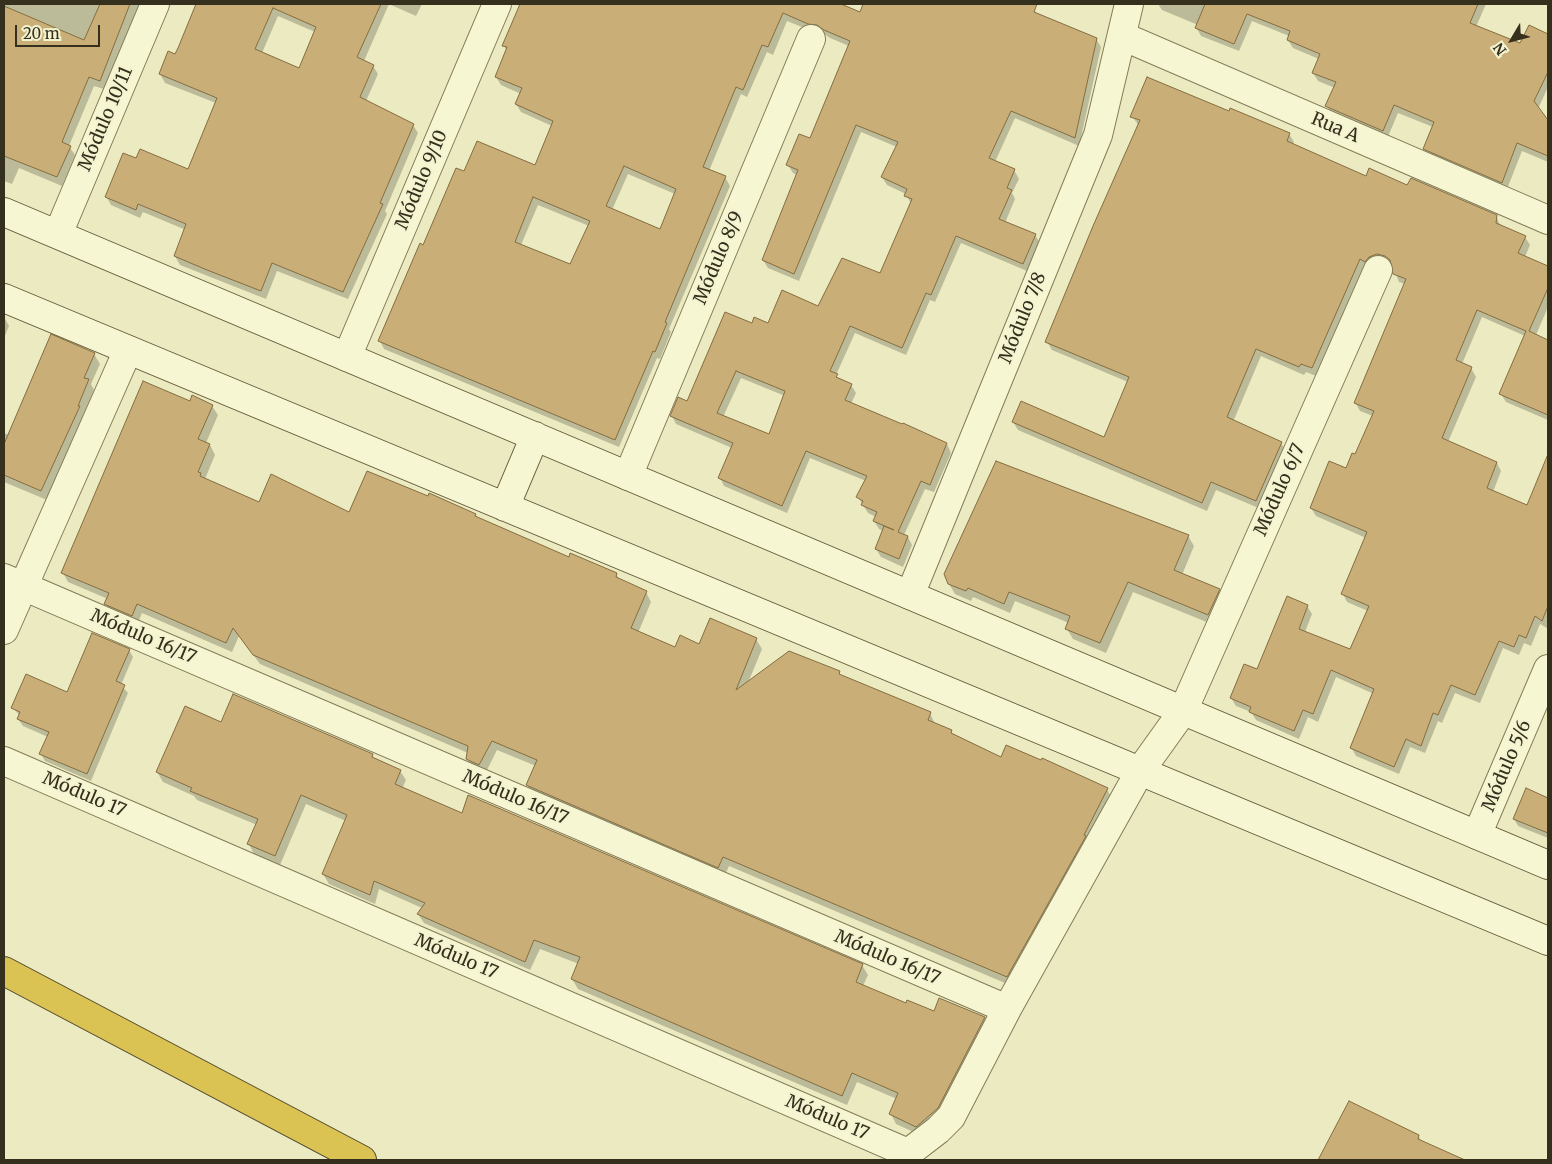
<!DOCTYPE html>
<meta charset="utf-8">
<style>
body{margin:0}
#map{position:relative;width:1552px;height:1164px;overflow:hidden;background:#eceac0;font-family:Merriweather,serif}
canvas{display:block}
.frame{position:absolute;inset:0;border:5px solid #352f1d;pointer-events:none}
.north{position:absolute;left:1487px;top:15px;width:50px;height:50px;-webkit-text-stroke:4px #f4f3d0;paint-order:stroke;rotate:233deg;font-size:14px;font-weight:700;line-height:20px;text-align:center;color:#352f1d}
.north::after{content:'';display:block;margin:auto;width:18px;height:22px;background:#352f1d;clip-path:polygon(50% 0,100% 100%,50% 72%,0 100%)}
.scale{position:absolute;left:15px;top:25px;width:85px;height:22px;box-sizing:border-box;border:2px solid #352f1d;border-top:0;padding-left:6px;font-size:15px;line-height:18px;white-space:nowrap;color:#352f1d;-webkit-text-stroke:4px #f4f3d0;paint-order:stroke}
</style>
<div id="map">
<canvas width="1552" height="1164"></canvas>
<div class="frame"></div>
<div class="north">N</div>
<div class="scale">20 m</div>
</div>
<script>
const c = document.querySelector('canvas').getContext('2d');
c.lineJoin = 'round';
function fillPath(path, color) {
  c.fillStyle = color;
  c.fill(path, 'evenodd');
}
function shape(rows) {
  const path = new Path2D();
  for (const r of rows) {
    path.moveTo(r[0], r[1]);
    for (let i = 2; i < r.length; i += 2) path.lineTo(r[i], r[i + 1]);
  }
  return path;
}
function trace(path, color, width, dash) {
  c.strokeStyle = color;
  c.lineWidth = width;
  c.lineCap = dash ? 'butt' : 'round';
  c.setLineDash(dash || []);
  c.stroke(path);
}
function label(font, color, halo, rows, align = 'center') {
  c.font = font + ' Merriweather,serif';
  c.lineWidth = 4;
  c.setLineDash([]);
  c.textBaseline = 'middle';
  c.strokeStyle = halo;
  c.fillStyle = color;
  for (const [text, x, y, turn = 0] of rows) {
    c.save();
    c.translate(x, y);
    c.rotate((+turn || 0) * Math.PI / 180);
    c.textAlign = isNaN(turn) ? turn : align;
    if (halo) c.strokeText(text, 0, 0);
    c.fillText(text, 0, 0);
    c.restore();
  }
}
const shadow = shape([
 [4,4,139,4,104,89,94,86,69,146,75,155,62,186,19,168,12,184,4,181],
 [197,4,422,4,416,16,389,4,364,61,373,66,378,74,366,101,413,125,418,133,385,211,387,214,348,299,277,271,266,299,180,265,175,256,186,230,143,212,140,218,111,205,106,196,137,160,188,171,216,103,165,83,160,74,179,49],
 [278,16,315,32,300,69,262,53],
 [522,4,697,4,691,20,728,35,741,4,838,4,860,14,865,4,1020,4,1034,10,1038,15,1096,39,1101,47,1079,146,1015,118,995,162,1014,170,1019,179,1012,193,1015,199,1005,223,1035,235,1040,243,1027,271,961,243,935,302,930,300,906,355,855,333,836,375,839,380,851,385,856,393,851,404,903,426,904,424,947,444,951,453,934,492,925,489,904,535,908,537,912,545,903,567,881,557,876,549,884,531,879,529,874,521,876,517,868,513,858,497,866,481,810,458,787,513,724,486,720,478,732,448,676,424,672,416,688,402,752,324,769,325,819,308,881,275,911,204,906,194,887,185,882,177,897,147,861,132,799,281,768,268,763,260,797,175,793,173,788,165,810,139,849,46,830,38,823,33,814,32,787,21,773,55,767,52,747,97,741,94,709,171,725,177,730,186,669,329,671,332,660,359,657,358,619,447,384,349,380,341,424,246,464,173,535,166,552,126,521,112,516,104,521,94,501,85,496,77,507,51,504,46],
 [628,174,675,194,661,231,612,210],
 [538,205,589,226,571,266,521,245],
 [741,378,785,396,770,436,723,417],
 [1158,4,1303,4,1339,22,1346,4,1486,4,1476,27,1521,45,1530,26,1548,35,1548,87,1538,109,1548,122,1548,162,1522,151,1507,189,1429,157,1424,149,1433,127,1398,113,1387,139,1332,115,1327,106,1335,88,1318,81,1313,73,1319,59,1293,48,1288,40,1289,36,1252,21,1239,51,1201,36,1196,27,1198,25,1162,10],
 [1229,112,1289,134,1294,142,1293,145,1367,177,1408,187,1496,216,1501,227,1525,237,1530,245,1525,257,1548,268,1548,307,1536,335,1548,341,1548,420,1506,402,1501,394,1525,336,1482,317,1462,364,1471,368,1476,377,1448,442,1497,463,1501,471,1493,492,1527,507,1548,458,1548,625,1547,628,1540,624,1531,646,1524,643,1519,655,1503,648,1480,703,1455,693,1442,723,1438,721,1425,753,1410,747,1399,774,1356,756,1351,747,1374,694,1336,677,1318,722,1308,717,1299,739,1256,720,1251,712,1236,706,1231,698,1258,671,1307,606,1312,614,1305,632,1351,651,1368,611,1347,602,1343,594,1366,538,1316,516,1311,508,1346,470,1355,456,1373,416,1360,411,1355,402,1405,284,1399,282,1393,266,1381,262,1316,376,1306,372,1304,375,1261,356,1233,422,1281,443,1286,451,1261,509,1216,490,1207,511,1018,430,1013,422,1104,438,1128,382,1052,350,1047,342,1139,126,1132,116],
 [4,317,9,326,4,338],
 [94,354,100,364,91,384,94,390,83,415,85,417,47,500,4,482,4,433,9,435],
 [190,402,212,406,218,415,206,443,210,445,215,455,205,479,259,504,350,513,428,498,476,515,478,519,569,559,616,574,620,580,646,592,651,602,638,633,676,648,756,639,762,649,748,683,839,672,841,677,930,713,935,724,1002,759,1107,789,1112,799,1012,986,729,866,724,877,533,795,527,785,536,766,497,750,485,774,473,769,467,759,468,753,260,664,239,636,232,652,142,613,137,625,111,614,106,604,108,599,68,582,63,573],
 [1188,536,1194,546,1182,575,1219,590,1225,600,1214,625,1133,592,1106,653,1073,639,1067,629,1069,623,1015,601,1010,613,973,597,971,601,955,594,949,584],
 [129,650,133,657,121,685,128,693,91,781,45,761,41,754,48,737,23,726,18,719,20,716,13,708,67,694],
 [222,723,372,755,375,760,400,771,406,780,402,789,462,815,862,965,868,975,863,986,907,1004,934,1013,985,1018,990,1027,943,1117,922,1136,896,1124,891,1114,897,1099,857,1082,847,1105,578,989,572,979,579,964,540,949,530,970,424,923,418,914,422,908,379,889,375,904,329,884,323,874,346,821,306,804,280,865,254,854,249,844,257,825,197,800,194,796,163,782,157,772],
 [1526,790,1548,799,1548,838,1518,826,1514,819],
 [1349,1102,1418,1136,1422,1142,1442,1151,1447,1160,1320,1160]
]);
const building = shape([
 [100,4,130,4,100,81,89,77,62,142,71,146,57,177,4,156,4,6,84,40,100,4],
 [196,4,381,4,357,57,374,65,360,97,414,124,380,203,383,204,343,292,272,263,261,291,207,270,174,256,186,224,138,204,136,210,105,197,123,153,136,158,140,149,188,169,217,98,159,74,168,51,175,54,178,48,196,4],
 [273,8,316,27,299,68,255,49,273,8],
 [520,4,841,4,860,12,863,4,1037,4,1034,12,1097,38,1075,138,1011,111,989,158,1015,169,1007,188,1012,190,999,219,1036,234,1023,264,956,236,931,295,926,293,902,348,850,326,830,371,838,374,836,377,852,384,845,400,902,424,903,423,947,443,930,485,921,481,898,532,908,536,899,559,875,549,884,526,894,530,873,521,877,512,861,505,863,501,856,497,867,476,806,451,782,506,718,478,733,443,670,416,678,397,687,401,725,312,752,323,754,317,768,323,782,290,818,306,842,258,880,273,912,199,904,196,907,189,881,177,898,142,856,125,794,274,762,260,798,170,786,165,799,134,810,138,850,41,824,30,817,25,808,24,783,13,768,47,762,45,743,90,736,87,703,167,726,176,665,322,667,323,655,352,653,351,615,440,378,341,420,243,423,245,456,168,464,171,477,141,535,165,553,121,515,104,522,88,495,77,507,47,502,46,520,4],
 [624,166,676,189,660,229,606,206,624,166],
 [533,197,590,221,570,264,515,242,533,197],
 [736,371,785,391,769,434,717,413,736,371],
 [1205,4,1478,4,1470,23,1520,43,1529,25,1548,34,1548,72,1534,101,1548,120,1548,156,1517,143,1502,183,1423,149,1434,122,1394,105,1383,131,1325,106,1336,82,1312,73,1320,54,1287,40,1290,31,1247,14,1234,44,1195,28,1205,4],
 [1147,77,1229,111,1230,108,1290,133,1287,141,1366,176,1369,168,1407,185,1411,178,1497,215,1496,223,1526,236,1518,253,1548,266,1548,288,1529,331,1548,340,1548,415,1499,394,1526,331,1477,310,1456,360,1472,367,1442,438,1497,462,1487,488,1527,505,1548,454,1548,606,1542,621,1535,616,1526,638,1519,635,1514,647,1499,641,1475,695,1451,685,1438,715,1433,713,1421,746,1406,739,1394,767,1350,748,1374,689,1331,670,1313,714,1303,710,1294,731,1249,712,1251,707,1230,698,1244,664,1257,669,1287,596,1308,605,1299,629,1350,649,1369,606,1341,594,1367,532,1310,508,1329,461,1346,468,1352,453,1355,454,1374,411,1354,403,1406,279,1393,274,1390,260,1385,256,1377,254,1369,257,1365,262,1360,259,1312,368,1301,364,1299,367,1256,349,1227,417,1282,442,1256,501,1211,482,1202,503,1012,422,1021,401,1104,437,1129,377,1045,342,1093,226,1140,120,1130,117,1147,77],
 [51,334,95,353,84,378,89,379,78,406,80,406,41,491,4,475,4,444,51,334],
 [143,381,190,401,192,395,213,405,198,439,210,444,198,472,201,473,200,476,259,502,271,474,349,512,367,471,428,496,429,493,476,514,475,516,569,557,570,553,617,573,616,577,647,591,631,628,675,647,680,635,699,644,710,618,757,638,736,690,789,651,840,671,839,674,931,712,928,720,952,730,951,733,1001,757,1006,745,1041,760,1042,758,1108,788,1084,835,1086,836,1007,977,723,857,718,868,526,785,537,760,492,741,479,765,466,759,468,746,253,655,233,628,226,643,137,604,132,616,104,604,109,593,61,573,143,381],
 [996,461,1189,535,1174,570,1220,589,1208,615,1128,582,1100,643,1065,629,1070,616,1009,592,1004,604,968,588,966,591,948,584,944,574,996,461],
 [92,633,130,649,116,681,125,685,87,774,39,754,49,732,17,719,20,712,11,708,26,674,67,692,92,633],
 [233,694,373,754,372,757,401,770,395,784,462,813,468,795,863,964,856,982,906,1003,907,1000,934,1011,939,998,985,1017,938,1108,916,1127,889,1114,898,1093,852,1073,842,1096,571,979,580,957,534,940,525,962,417,914,425,903,374,881,370,895,322,874,347,815,301,795,275,856,247,844,258,819,190,791,192,788,156,772,185,706,221,722,233,694],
 [1526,788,1548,798,1548,833,1513,819,1526,788],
 [1349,1101,1419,1135,1418,1139,1465,1160,1318,1160,1349,1101]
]);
const street = shape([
 [1122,36,1548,220],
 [58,234,155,4],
 [347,357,497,4],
 [628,476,811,39],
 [4,578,1007,1009],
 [910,595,1098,135,1129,4],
 [4,630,128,350],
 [4,761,908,1153],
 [1477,835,1548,669],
 [903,1160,908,1153,938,1130,951,1117,1007,1009,1140,771,1183,711,1378,270]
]);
const secondary = shape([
 [4,212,1548,865],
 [4,298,1548,941],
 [505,507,535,436]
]);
const highway = shape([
 [4,971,362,1160]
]);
const streetNames = [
 ["Módulo 10/11",106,119,-67],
 ["Rua A",1335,128,23],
 ["Módulo 9/10",422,180,-67],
 ["Módulo 8/9",719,258,-67],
 ["Módulo 7/8",1023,318,-68],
 ["Módulo 6/7",1280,490,-66],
 ["Módulo 16/17",143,637,23],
 ["Módulo 5/6",1507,766,-67],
 ["Módulo 17",84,795,23],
 ["Módulo 16/17",515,798,23],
 ["Módulo 17",456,957,23],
 ["Módulo 16/17",887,958,23],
 ["Módulo 17",827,1118,23]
];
fillPath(shadow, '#0003');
fillPath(building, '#c9af77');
trace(building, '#836c40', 1);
trace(street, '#847c59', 30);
trace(secondary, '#665c3c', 30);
trace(highway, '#52482d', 30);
trace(street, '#f7f6d3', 28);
trace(secondary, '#f7f6d3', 28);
trace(highway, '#dac253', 28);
label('18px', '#352f1d', '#f4f3d0', streetNames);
</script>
